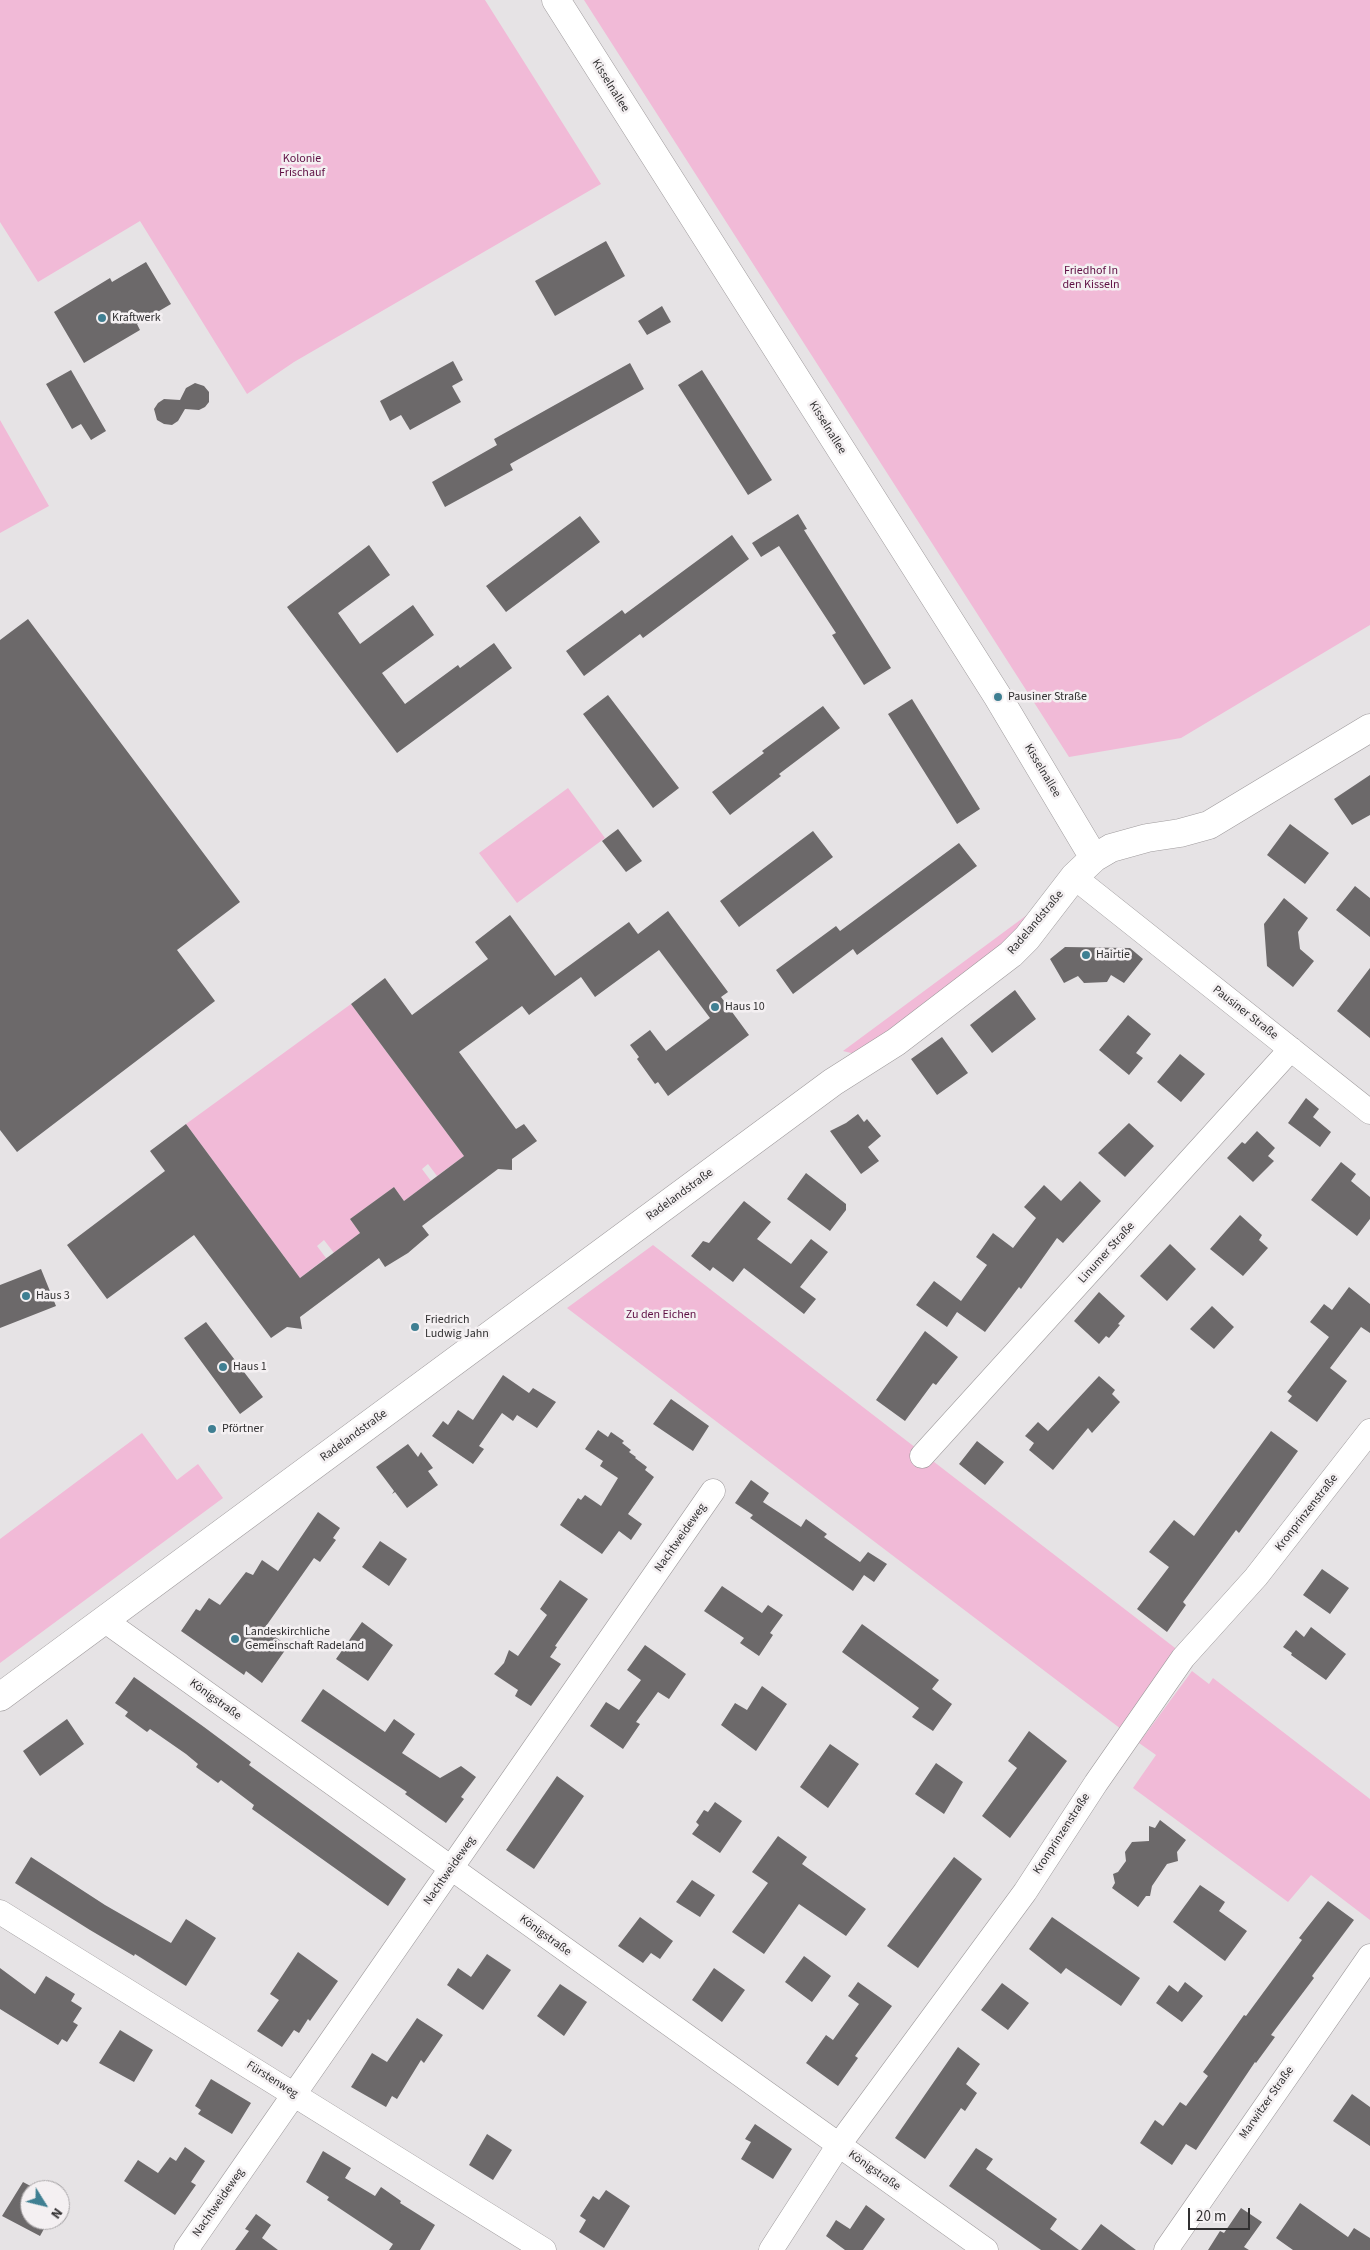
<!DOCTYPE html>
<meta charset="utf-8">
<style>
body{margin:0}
#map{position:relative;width:1370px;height:2250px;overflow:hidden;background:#e6e3e5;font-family:"Source Sans 3",sans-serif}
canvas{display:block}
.north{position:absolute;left:20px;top:2180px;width:50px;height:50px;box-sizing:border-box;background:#f4f0f2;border:1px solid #a6a3a5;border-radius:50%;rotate:126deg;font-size:14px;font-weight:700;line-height:20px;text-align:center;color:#313031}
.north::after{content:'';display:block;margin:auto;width:18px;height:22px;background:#3f7f92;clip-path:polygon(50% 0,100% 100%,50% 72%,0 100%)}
.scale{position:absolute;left:1188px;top:2208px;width:62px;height:22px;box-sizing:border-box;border:2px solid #313031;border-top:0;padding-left:6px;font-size:15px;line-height:18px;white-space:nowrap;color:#313031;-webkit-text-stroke:4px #f4f0f2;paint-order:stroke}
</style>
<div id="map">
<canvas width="1370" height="2250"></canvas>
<div class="north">N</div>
<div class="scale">20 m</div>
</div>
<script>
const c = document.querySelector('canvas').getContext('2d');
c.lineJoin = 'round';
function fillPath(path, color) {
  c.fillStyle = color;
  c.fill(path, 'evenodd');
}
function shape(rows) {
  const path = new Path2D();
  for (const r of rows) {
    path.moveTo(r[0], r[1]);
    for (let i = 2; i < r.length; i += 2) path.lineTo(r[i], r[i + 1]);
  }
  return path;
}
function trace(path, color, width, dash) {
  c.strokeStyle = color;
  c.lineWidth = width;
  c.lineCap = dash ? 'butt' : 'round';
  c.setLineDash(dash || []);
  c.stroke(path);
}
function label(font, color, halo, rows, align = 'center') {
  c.font = font + ' "Source Sans 3",sans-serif';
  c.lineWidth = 5;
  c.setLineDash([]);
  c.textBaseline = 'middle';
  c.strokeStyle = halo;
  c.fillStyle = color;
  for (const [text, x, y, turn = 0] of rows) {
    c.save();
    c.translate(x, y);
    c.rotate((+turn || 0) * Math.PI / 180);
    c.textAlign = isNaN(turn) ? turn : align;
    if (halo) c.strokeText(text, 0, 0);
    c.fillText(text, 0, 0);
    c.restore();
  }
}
const green = shape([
 [0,0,485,0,601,184,294,362,247,394,140,221,38,282,0,222],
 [584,0,1370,0,1370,625,1181,738,1069,757],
 [0,420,49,506,0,533],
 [568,788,605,838,517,903,479,853],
 [1035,909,1018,933,859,1055,843,1051],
 [351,1004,464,1156,437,1176,428,1164,422,1169,431,1181,404,1201,394,1187,350,1219,360,1233,334,1253,324,1240,317,1246,326,1258,300,1278,186,1124],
 [653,1245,1179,1651,1121,1729,567,1308],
 [142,1433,177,1480,198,1464,223,1498,0,1663,0,1539],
 [1192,1671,1209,1684,1213,1678,1370,1799,1370,1920,1311,1875,1288,1902,1133,1788,1156,1755,1139,1743]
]);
const building = shape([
 [606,241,625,276,555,316,535,281],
 [146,262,171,304,137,324,140,330,84,363,54,312,110,278,112,282],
 [662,306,671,322,647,335,638,321],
 [453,361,463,380,452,386,461,402,410,430,401,415,390,421,380,401],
 [630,363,644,389,510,464,513,470,445,507,432,482,497,445,494,439],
 [71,370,106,431,91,440,81,424,72,429,46,384],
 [702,370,772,480,748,495,678,385],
 [195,383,204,386,209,392,209,402,205,407,199,410,185,409,178,421,172,425,164,424,157,420,154,409,158,403,164,399,180,400,186,388],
 [798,514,807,529,804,530,891,668,864,685,832,635,836,633,779,546,761,557,752,543],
 [580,516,600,542,506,612,486,586],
 [732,535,749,559,643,638,640,634,584,676,566,651,622,610,625,614],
 [369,545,390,575,338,613,360,644,413,605,434,635,382,673,405,704,458,665,460,668,494,643,512,668,397,753,287,607],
 [28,619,240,902,177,950,215,1001,17,1152,0,1130,0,640],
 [608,695,679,788,653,808,583,714],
 [912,699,980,809,957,824,888,714],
 [823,706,840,728,779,774,781,776,730,815,712,792,764,753,762,751],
 [1370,775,1370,815,1352,825,1334,799],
 [1290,824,1329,853,1305,884,1267,855],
 [618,829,642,861,626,872,602,841],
 [813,831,833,857,739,927,720,901],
 [959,843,977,866,857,955,853,949,793,994,776,970,836,926,840,931],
 [1355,886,1370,898,1370,937,1336,910],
 [1284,898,1308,918,1298,932,1300,949,1314,961,1293,987,1267,966,1264,924],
 [668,911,728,992,721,997,749,1035,668,1096,658,1082,655,1084,637,1059,639,1057,630,1045,650,1030,666,1051,710,1018,659,950,595,997,581,977,529,1015,522,1006,459,1052,516,1129,524,1124,537,1141,512,1159,512,1170,498,1169,422,1226,429,1235,408,1253,385,1267,379,1258,300,1317,302,1329,287,1327,271,1338,194,1235,107,1299,67,1245,165,1171,150,1151,186,1124,300,1278,360,1233,350,1219,394,1187,404,1201,464,1156,351,1004,385,978,412,1015,488,959,475,942,510,915,555,976,629,922,638,934],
 [1065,947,1130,948,1143,959,1124,983,1111,975,1107,982,1084,983,1078,976,1064,983,1050,959],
 [1370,968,1370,1038,1337,1011],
 [1015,990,1036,1019,992,1053,970,1025],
 [1128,1015,1151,1034,1136,1053,1143,1058,1129,1075,1099,1050],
 [942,1037,968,1073,937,1095,911,1059],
 [1180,1054,1205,1074,1181,1102,1157,1082],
 [1306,1098,1319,1109,1313,1117,1331,1132,1320,1147,1288,1123],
 [858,1114,864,1122,867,1119,881,1136,868,1147,879,1161,861,1174,830,1131,846,1123],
 [1129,1123,1154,1146,1125,1177,1098,1153],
 [1257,1131,1275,1148,1268,1156,1274,1161,1253,1182,1227,1158,1242,1142,1245,1144],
 [1341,1162,1356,1174,1351,1181,1370,1197,1370,1219,1357,1236,1311,1200],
 [806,1173,846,1204,846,1210,830,1231,787,1199],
 [1080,1181,1101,1201,1063,1243,1057,1238,1021,1289,1019,1287,985,1332,957,1312,947,1327,916,1305,934,1281,961,1301,987,1265,976,1257,993,1233,1013,1248,1036,1218,1024,1207,1044,1185,1061,1201],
 [744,1201,771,1222,757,1239,791,1264,811,1239,828,1252,800,1287,816,1299,804,1314,744,1268,733,1282,713,1267,710,1271,691,1256,703,1241,709,1243],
 [1240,1215,1262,1235,1259,1240,1268,1248,1243,1276,1210,1249],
 [1170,1244,1196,1269,1167,1301,1140,1276],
 [41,1269,56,1306,0,1328,0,1285],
 [1349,1287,1370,1304,1370,1333,1361,1327,1330,1368,1347,1381,1317,1422,1288,1401,1292,1396,1287,1392,1329,1337,1310,1322,1324,1304,1332,1310],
 [1099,1292,1125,1316,1118,1324,1120,1325,1109,1338,1106,1336,1099,1344,1074,1321],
 [1212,1306,1234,1327,1214,1349,1190,1329],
 [206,1322,263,1397,240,1414,184,1338],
 [925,1331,958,1357,936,1385,933,1383,905,1421,876,1400],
 [503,1375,529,1393,533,1388,556,1402,537,1428,517,1415,513,1421,502,1413,479,1446,484,1449,473,1464,432,1436,443,1421,448,1425,458,1410,473,1420],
 [1099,1376,1115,1390,1112,1394,1120,1402,1092,1433,1088,1428,1053,1470,1029,1450,1034,1443,1025,1436,1038,1422,1048,1431],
 [671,1399,709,1426,693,1451,653,1424],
 [598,1430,608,1437,611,1432,624,1441,622,1443,631,1450,629,1452,636,1457,635,1458,647,1467,645,1470,654,1477,628,1514,642,1524,631,1540,619,1531,602,1554,560,1525,578,1498,581,1500,585,1495,601,1506,618,1478,600,1466,603,1461,585,1449],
 [1271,1431,1298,1451,1239,1533,1236,1530,1183,1602,1186,1605,1167,1632,1137,1609,1169,1567,1149,1552,1174,1520,1194,1536],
 [977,1441,1004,1462,985,1485,959,1464],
 [408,1444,418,1457,421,1452,433,1468,428,1471,438,1485,407,1508,395,1492,392,1494,394,1491,376,1467],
 [751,1480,769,1493,763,1502,801,1527,806,1519,827,1534,824,1537,860,1562,868,1552,887,1564,874,1582,864,1575,853,1591,750,1518,753,1515,735,1503],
 [318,1512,340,1528,333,1538,336,1540,320,1562,314,1558,264,1629,288,1646,262,1683,246,1671,244,1675,181,1631,196,1609,200,1611,209,1598,220,1605,246,1572,253,1575,262,1560,278,1571],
 [380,1541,407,1559,389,1586,362,1567],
 [1322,1569,1349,1588,1330,1614,1303,1595],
 [560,1580,588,1599,555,1646,557,1647,550,1657,561,1664,531,1706,515,1696,518,1690,494,1674,504,1663,509,1650,518,1656,547,1615,540,1609],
 [722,1586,762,1613,768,1605,783,1615,770,1633,773,1635,759,1656,740,1643,744,1638,704,1611],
 [362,1622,393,1645,368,1681,336,1659],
 [862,1624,939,1680,932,1689,952,1704,933,1731,912,1717,919,1708,842,1652],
 [1311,1627,1346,1654,1326,1680,1291,1655,1292,1653,1283,1647,1296,1630,1304,1637],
 [645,1645,686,1674,669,1699,658,1692,636,1722,640,1724,623,1749,590,1726,606,1702,619,1710,641,1680,627,1670],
 [134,1677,204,1727,251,1762,249,1765,406,1879,388,1906,252,1809,254,1805,221,1780,218,1783,196,1767,198,1764,186,1754,150,1729,147,1732,125,1716,128,1712,115,1703],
 [762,1686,787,1704,756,1751,721,1725,735,1703,747,1710],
 [323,1689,385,1732,394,1719,415,1734,402,1753,440,1778,461,1766,476,1777,461,1797,464,1799,446,1823,405,1794,407,1792,301,1721],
 [67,1719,84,1744,40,1776,23,1751],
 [1029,1731,1067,1761,1010,1838,982,1816,1017,1768,1008,1761],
 [830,1744,859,1764,828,1808,800,1787],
 [936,1763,963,1782,944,1814,915,1794],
 [557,1776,584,1796,534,1869,506,1850],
 [715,1802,742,1821,720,1853,692,1834,699,1825,696,1822,704,1810,708,1812],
 [1160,1820,1186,1840,1177,1852,1178,1861,1167,1864,1152,1886,1150,1896,1146,1896,1138,1907,1112,1888,1115,1883,1113,1874,1118,1872,1126,1861,1125,1852,1132,1842,1149,1841,1149,1826,1155,1828],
 [778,1836,807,1857,802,1864,866,1909,846,1936,799,1904,764,1954,732,1932,768,1883,752,1872],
 [31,1857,105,1905,171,1943,186,1919,216,1938,186,1986,135,1954,134,1956,90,1930,15,1883],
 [954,1857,982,1879,918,1968,887,1946],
 [692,1880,715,1895,700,1917,676,1902],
 [1200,1885,1225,1902,1219,1911,1247,1931,1225,1961,1173,1922],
 [1328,1901,1354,1920,1312,1976,1314,1978,1271,2035,1275,2037,1256,2063,1255,2062,1196,2150,1186,2144,1172,2165,1140,2143,1155,2120,1163,2126,1180,2102,1186,2106,1208,2076,1203,2072,1244,2015,1246,2016,1302,1940,1299,1938],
 [640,1917,673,1941,660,1959,651,1953,643,1963,618,1946],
 [1052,1917,1140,1978,1121,2006,1066,1968,1061,1974,1029,1949],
 [298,1952,338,1981,310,2021,308,2019,299,2033,294,2030,282,2047,257,2031,279,2000,270,1994],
 [487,1954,511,1970,483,2010,447,1985,458,1968,471,1977],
 [804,1956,831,1976,812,2002,785,1982],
 [0,1968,35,1994,46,1976,75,1994,71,2001,82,2008,73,2022,78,2025,67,2042,62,2039,58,2045,0,2009],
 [714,1968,745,1990,722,2022,692,2000],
 [858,1982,892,2006,855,2056,858,2058,838,2086,806,2063,826,2035,833,2040,859,2004,848,1996],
 [1185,1982,1203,1996,1182,2022,1156,2003,1169,1985,1178,1992],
 [1002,1983,1029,2003,1008,2030,981,2010],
 [560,1984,587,2002,564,2036,537,2016],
 [417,2018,443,2035,424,2063,421,2060,397,2099,392,2096,386,2107,351,2087,372,2053,387,2062],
 [120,2030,153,2050,134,2082,99,2063],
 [958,2047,980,2064,966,2084,977,2093,965,2111,961,2108,925,2159,895,2138],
 [211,2079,251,2103,232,2134,198,2114,201,2110,195,2106],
 [1352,2094,1370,2107,1370,2146,1333,2121],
 [755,2124,792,2149,773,2179,741,2159,751,2142,745,2139],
 [487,2134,512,2150,493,2180,469,2165],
 [185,2147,205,2161,191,2182,196,2185,175,2215,124,2181,138,2160,158,2173,170,2157,176,2161],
 [976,2148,993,2159,986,2169,1057,2219,1050,2229,1079,2250,1041,2250,949,2186],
 [323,2151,351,2168,345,2178,375,2196,381,2187,401,2201,400,2203,435,2225,420,2250,389,2250,393,2244,327,2200,329,2197,306,2182],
 [23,2182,38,2190,30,2190,30,2220,49,2220,40,2236,2,2216],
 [606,2190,630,2206,604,2248,579,2232,586,2220,580,2216,593,2196,599,2200],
 [1300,2203,1348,2237,1354,2228,1370,2238,1370,2250,1293,2250,1276,2238],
 [866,2205,885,2219,863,2250,845,2250,826,2236,836,2220,850,2229],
 [1241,2208,1262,2222,1244,2247,1249,2250,1208,2250,1220,2231,1224,2233],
 [256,2214,271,2225,262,2238,278,2250,235,2250,249,2231,245,2229],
 [1101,2224,1136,2250,1081,2250]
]);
const minor = shape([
 [1074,877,1370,1112],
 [922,1456,1291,1049],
 [104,1620,986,2250],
 [0,1912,544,2250],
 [186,2250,713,1491],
 [771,2250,838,2146,1025,1892,1096,1783,1183,1658,1256,1577,1370,1431],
 [1166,2250,1370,1956]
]);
const tertiary = shape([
 [556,0,998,697,1094,858],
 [0,1697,833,1082,896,1042,1011,954,1027,938,1074,877,1094,858,1111,848,1147,838,1180,833,1209,825,1370,728]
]);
const markers = [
 [102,318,5,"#3f7f92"],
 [998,697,5,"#3f7f92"],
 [1086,955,5,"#3f7f92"],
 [715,1007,5,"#3f7f92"],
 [26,1296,5,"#3f7f92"],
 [415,1327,5,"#3f7f92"],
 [223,1367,5,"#3f7f92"],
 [212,1429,5,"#3f7f92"],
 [235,1639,5,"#3f7f92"]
];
const streetNames = [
 ["Kisselnallee",610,86,58],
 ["Kisselnallee",827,428,58],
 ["Kisselnallee",1042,771,59],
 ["Radelandstraße",1036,923,-50],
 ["Pausiner Straße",1245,1013,38],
 ["Radelandstraße",680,1195,-36],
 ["Linumer Straße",1107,1253,-48],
 ["Radelandstraße",354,1436,-36],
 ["Kronprinzenstraße",1307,1513,-52],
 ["Nachtweideweg",681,1538,-55],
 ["Königstraße",215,1700,36],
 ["Kronprinzenstraße",1062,1834,-57],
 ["Nachtweideweg",450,1871,-55],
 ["Königstraße",545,1936,36],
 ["Fürstenweg",272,2080,32],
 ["Marwitzer Straße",1267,2103,-55],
 ["Königstraße",874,2171,35],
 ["Nachtweideweg",219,2203,-55]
];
const parkNames = [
 ["Kolonie",302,159],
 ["Frischauf",302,173],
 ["Friedhof In",1091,271],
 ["den Kisseln",1091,285],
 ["Zu den Eichen",661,1315]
];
const poiNames = [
 ["Kraftwerk",112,318],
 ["Pausiner Straße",1008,697],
 ["Hairtie",1096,955],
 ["Haus 10",725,1007],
 ["Haus 3",36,1296],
 ["Friedrich",425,1320],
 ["Ludwig Jahn",425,1334],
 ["Haus 1",233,1367],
 ["Pförtner",222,1429],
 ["Landeskirchliche",245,1632],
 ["Gemeinschaft Radeland",245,1646]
];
fillPath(green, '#f1bad7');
fillPath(building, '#6c696a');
trace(minor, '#9f9b9d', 25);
trace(tertiary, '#9f9b9d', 29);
trace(minor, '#fff', 24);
trace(tertiary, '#fff', 28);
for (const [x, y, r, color] of markers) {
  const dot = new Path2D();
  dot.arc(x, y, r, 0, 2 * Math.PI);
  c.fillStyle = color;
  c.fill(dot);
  trace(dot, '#f4f0f2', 2);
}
label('12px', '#313031', '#f4f0f2', streetNames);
label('12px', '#5e0f43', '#f4f0f2', parkNames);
label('12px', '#313031', '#f4f0f2', poiNames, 'left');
</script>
